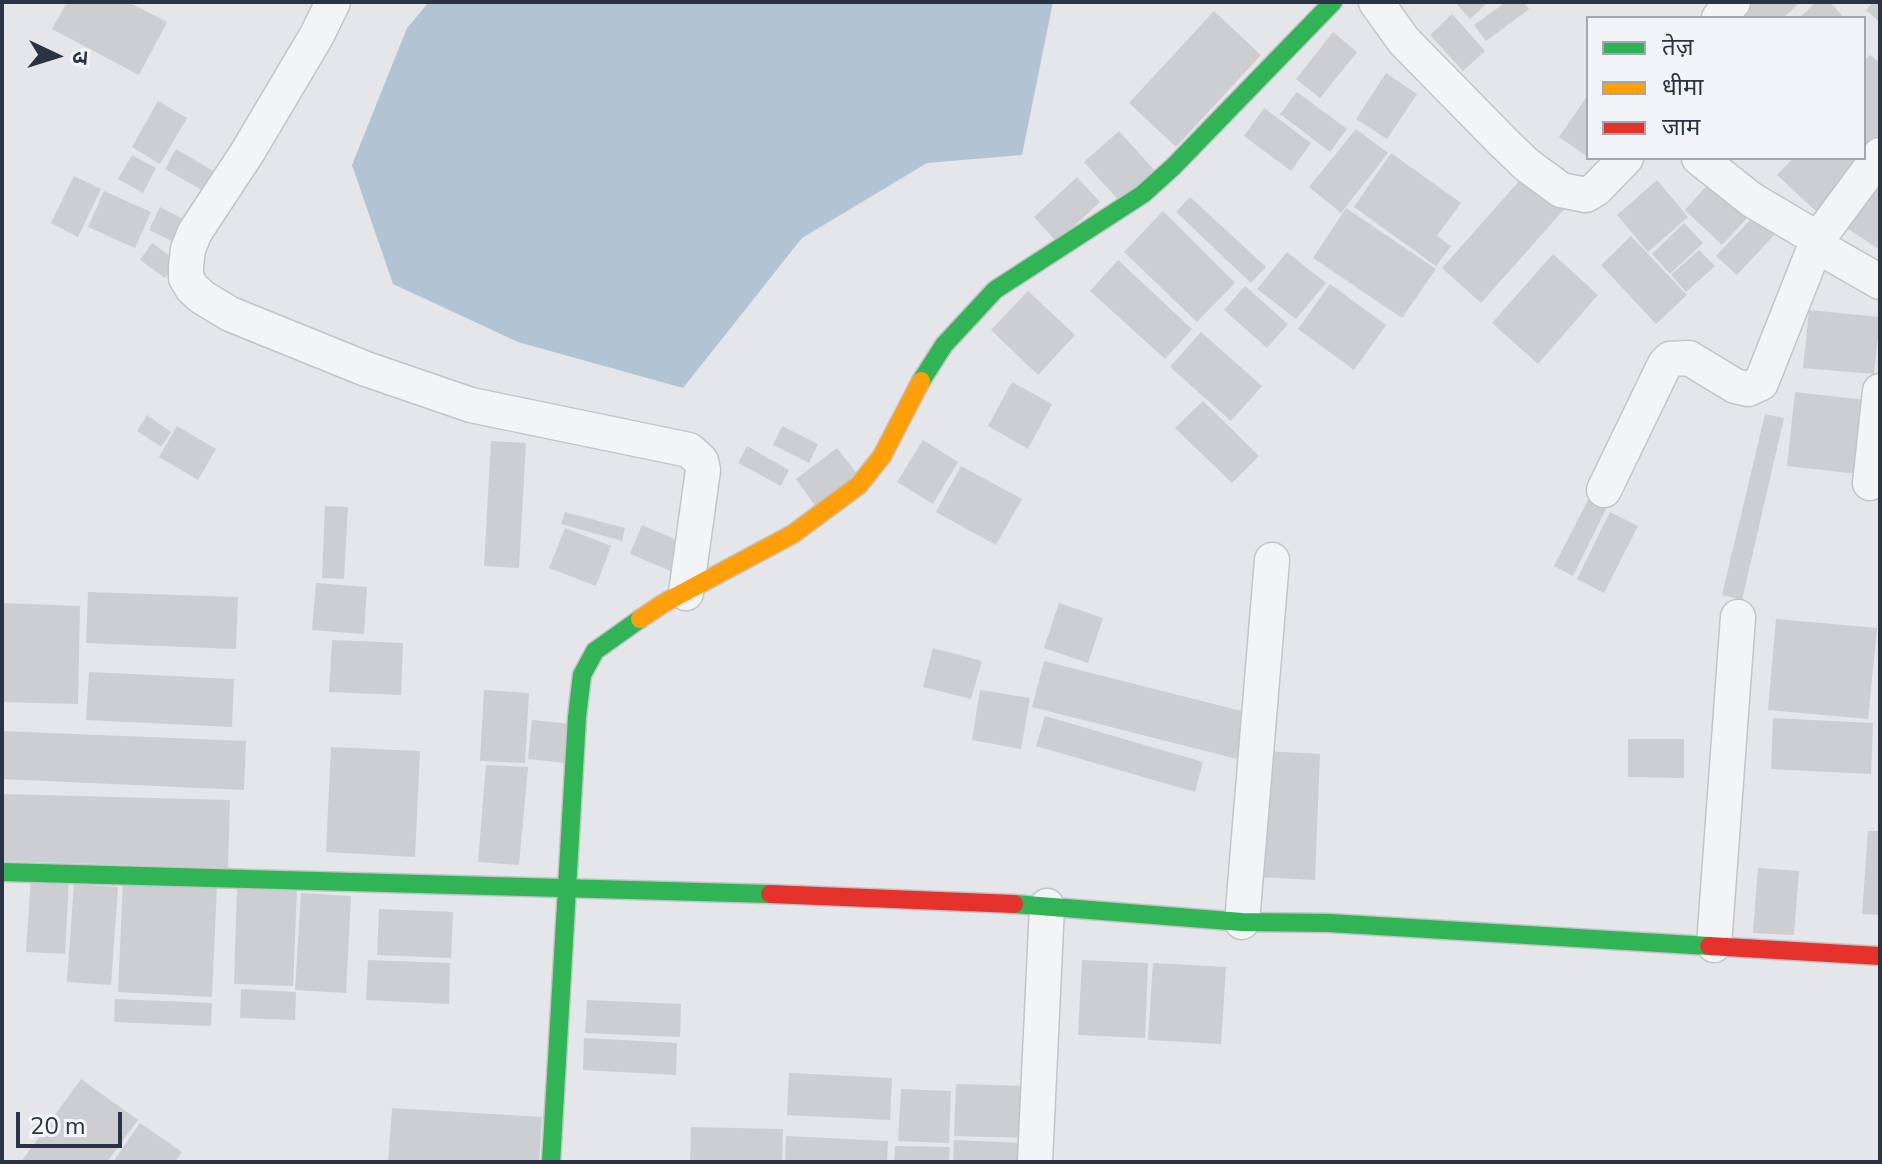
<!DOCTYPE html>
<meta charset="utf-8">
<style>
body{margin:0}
#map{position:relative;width:1882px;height:1164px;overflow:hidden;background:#e4e6e9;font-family:"Nunito Sans","Noto Sans Devanagari",sans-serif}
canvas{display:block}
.frame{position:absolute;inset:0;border:4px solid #2a3343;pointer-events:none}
.legend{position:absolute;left:1586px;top:16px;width:280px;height:144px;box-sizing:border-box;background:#f2f5f8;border:2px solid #a2a7b0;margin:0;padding:10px 14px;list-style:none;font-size:24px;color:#2a3343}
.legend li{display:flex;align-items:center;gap:16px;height:40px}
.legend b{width:40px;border:2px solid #a2a7b0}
.north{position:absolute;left:16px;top:16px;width:80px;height:80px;-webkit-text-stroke:6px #f2f5f8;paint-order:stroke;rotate:94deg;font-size:22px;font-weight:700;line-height:32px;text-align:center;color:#2a3343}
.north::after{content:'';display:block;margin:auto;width:28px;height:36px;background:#2a3343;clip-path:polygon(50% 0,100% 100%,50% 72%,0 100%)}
.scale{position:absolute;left:16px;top:1112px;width:106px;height:36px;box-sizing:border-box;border:4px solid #2a3343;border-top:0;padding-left:10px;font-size:24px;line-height:28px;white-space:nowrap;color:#2a3343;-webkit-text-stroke:6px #f2f5f8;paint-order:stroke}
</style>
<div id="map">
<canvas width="1882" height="1164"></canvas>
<div class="frame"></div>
<ul class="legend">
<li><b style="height:10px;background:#30b455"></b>तेज़</li>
<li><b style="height:10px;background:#ff9f0a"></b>धीमा</li>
<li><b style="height:10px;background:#e5322d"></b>जाम</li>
</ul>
<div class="north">उ</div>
<div class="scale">20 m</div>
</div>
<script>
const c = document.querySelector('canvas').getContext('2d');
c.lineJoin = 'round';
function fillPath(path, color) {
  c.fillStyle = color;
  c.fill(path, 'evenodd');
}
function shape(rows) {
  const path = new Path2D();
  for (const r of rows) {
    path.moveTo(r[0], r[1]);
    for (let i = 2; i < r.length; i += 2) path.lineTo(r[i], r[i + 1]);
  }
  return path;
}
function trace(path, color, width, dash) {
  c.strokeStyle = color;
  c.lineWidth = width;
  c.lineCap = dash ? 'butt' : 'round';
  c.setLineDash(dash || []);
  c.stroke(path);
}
const water = shape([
 [429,2,1053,2,1022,155,927,163,802,238,683,388,518,342,393,284,352,165,407,28]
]);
const building = shape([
 [67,2,128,2,167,22,139,75,52,29],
 [1455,2,1488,2,1470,19],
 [1506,2,1524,2,1529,9,1486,41,1474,25],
 [1750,2,1800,2,1783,18,1747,18,1741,12],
 [1816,2,1830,2,1844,18,1799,18],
 [1873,2,1880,2,1880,22,1866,10],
 [1214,11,1261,55,1176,147,1129,103],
 [1452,14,1485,51,1463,71,1430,35],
 [1333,32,1357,52,1320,98,1296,79],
 [1870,55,1880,63,1880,136,1867,150,1864,147,1864,62],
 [1386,73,1417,94,1387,139,1356,119],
 [1297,92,1347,129,1330,152,1280,114],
 [1588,95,1588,157,1559,137],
 [158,101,187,118,160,164,132,147],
 [1264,108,1311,143,1291,171,1244,136],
 [1356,129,1388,153,1341,213,1309,187],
 [1119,131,1155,171,1120,202,1084,162],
 [176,149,225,178,214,197,165,169],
 [1391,153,1461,203,1437,236,1451,246,1436,266,1354,207],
 [132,155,156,168,143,193,118,179],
 [1793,158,1858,158,1819,214,1777,175],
 [1529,170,1568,205,1481,303,1442,268],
 [1880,175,1880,250,1845,227],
 [74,176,101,189,78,237,51,223],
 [1077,177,1100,202,1057,242,1034,217],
 [1657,180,1688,217,1648,252,1617,215],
 [1709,183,1747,218,1722,245,1685,210],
 [104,191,151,212,135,248,88,227],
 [1190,197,1266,267,1251,283,1176,212],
 [160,207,193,224,182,246,149,230],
 [1346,208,1436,269,1402,318,1313,258],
 [1163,211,1235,283,1197,322,1124,252],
 [1755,215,1775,234,1737,275,1716,256],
 [1684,223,1703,243,1670,274,1652,254],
 [1631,236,1687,295,1656,324,1601,265],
 [152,243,177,261,165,278,140,260],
 [1699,250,1715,266,1686,292,1671,275],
 [1287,252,1326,283,1296,319,1257,289],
 [1553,254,1598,295,1538,364,1492,323],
 [1118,260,1192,329,1165,359,1090,291],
 [1330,284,1386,325,1354,370,1298,329],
 [1245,286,1288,324,1267,348,1224,310],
 [1028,291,1075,335,1038,375,991,330],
 [1809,310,1880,317,1874,374,1803,368],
 [1201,332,1262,386,1231,421,1170,367],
 [1012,382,1052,404,1028,449,988,426],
 [1795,392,1875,401,1867,475,1787,466],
 [1203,401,1259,456,1232,483,1175,428],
 [1765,414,1784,418,1742,600,1722,595],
 [147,415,171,432,161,447,137,431],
 [177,426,216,449,198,480,159,457],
 [782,426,818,444,809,463,773,445],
 [923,440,958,462,933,504,897,482],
 [491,441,526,443,519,568,484,566],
 [747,446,789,470,781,486,738,463],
 [837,448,858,475,816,507,796,479],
 [961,466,1022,499,996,545,936,512],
 [1589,498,1607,507,1573,576,1554,566],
 [325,506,348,507,344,579,322,578],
 [565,512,625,528,622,541,561,524],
 [1610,512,1638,526,1604,593,1577,579],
 [642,525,683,543,671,571,630,554],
 [565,528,611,546,596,586,549,568],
 [316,583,367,587,364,634,312,630],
 [88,592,238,597,236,649,86,643],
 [2,603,80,606,78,704,2,702],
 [1059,603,1103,618,1088,663,1044,648],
 [1776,619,1877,628,1868,719,1768,710],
 [332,640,403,643,401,695,329,692],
 [933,648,982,661,971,699,923,687],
 [1044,661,1257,715,1245,761,1032,707],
 [89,672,234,679,232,727,86,720],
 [484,690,529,693,525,763,480,761],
 [980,690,1030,698,1021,749,972,740],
 [1045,716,1203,762,1195,792,1036,746],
 [1773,718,1873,723,1871,774,1771,769],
 [532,720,571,724,566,763,528,759],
 [2,731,246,741,244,790,2,779],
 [1628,739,1684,739,1684,778,1628,777],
 [331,747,420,751,415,857,326,852],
 [1265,751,1320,754,1315,880,1260,877],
 [486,765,528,767,519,865,478,862],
 [2,794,230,800,228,868,2,861],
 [1868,831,1880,831,1880,915,1862,914],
 [1758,868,1799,871,1794,935,1753,933],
 [31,876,69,878,65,954,26,952],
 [123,881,217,885,212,997,118,992],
 [74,884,118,887,111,985,67,982],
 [237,886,297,889,293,986,234,984],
 [301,893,351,896,346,993,295,990],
 [379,909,453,912,451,958,377,955],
 [368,960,450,963,449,1004,366,1000],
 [1082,960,1148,963,1145,1038,1078,1035],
 [1153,963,1226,967,1221,1044,1148,1040],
 [241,989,296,992,295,1020,240,1018],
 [115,999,212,1003,211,1026,114,1022],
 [587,1000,681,1004,680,1037,585,1033],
 [584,1038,677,1043,676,1075,583,1070],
 [789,1073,892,1078,890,1120,787,1115],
 [81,1079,138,1120,107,1162,21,1162],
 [956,1084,1031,1086,1029,1138,954,1136],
 [901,1089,951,1091,949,1143,898,1141],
 [392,1108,542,1117,539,1162,388,1162],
 [140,1123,182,1152,175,1162,113,1162],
 [691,1127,783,1129,782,1162,690,1162],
 [786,1136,888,1141,887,1162,785,1162],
 [954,1140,1027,1143,1026,1162,953,1162],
 [895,1146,950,1147,949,1162,894,1162]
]);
const street = shape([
 [333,2,317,35,247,153,195,232,188,249,186,267,186,278,192,288,202,297,230,314,366,369,471,405,689,450,701,461,703,470,686,593],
 [1376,2,1404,41,1504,143,1527,165,1561,190,1586,195,1596,189,1626,158],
 [1719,18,1733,2],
 [1699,158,1752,200,1818,239,1826,251,1880,282],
 [1870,483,1880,391],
 [1604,490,1665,364,1670,359,1689,358,1735,386,1748,389,1761,383,1818,239,1880,155],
 [1242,922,1272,560],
 [1714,945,1738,617],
 [1035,1162,1047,906]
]);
const fast = shape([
 [921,381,944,345,995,290,1143,194,1173,167,1333,2],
 [2,872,770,894],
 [1014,904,1242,922,1329,923,1709,946],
 [551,1162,577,717,582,675,595,651,640,619]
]);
const slow = shape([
 [640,619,664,603,793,534,859,485,882,456,921,381]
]);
const jam = shape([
 [770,894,1014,904],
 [1709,946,1880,956]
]);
fillPath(water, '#b2c3d4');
fillPath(building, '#ccced1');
trace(street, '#c2c4c7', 37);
trace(fast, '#c2c4c7', 21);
trace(slow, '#c2c4c7', 21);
trace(jam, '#c2c4c7', 21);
trace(street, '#f3f4f6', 34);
trace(fast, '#30b455', 18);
trace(slow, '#ff9f0a', 18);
trace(jam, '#e5322d', 18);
</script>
